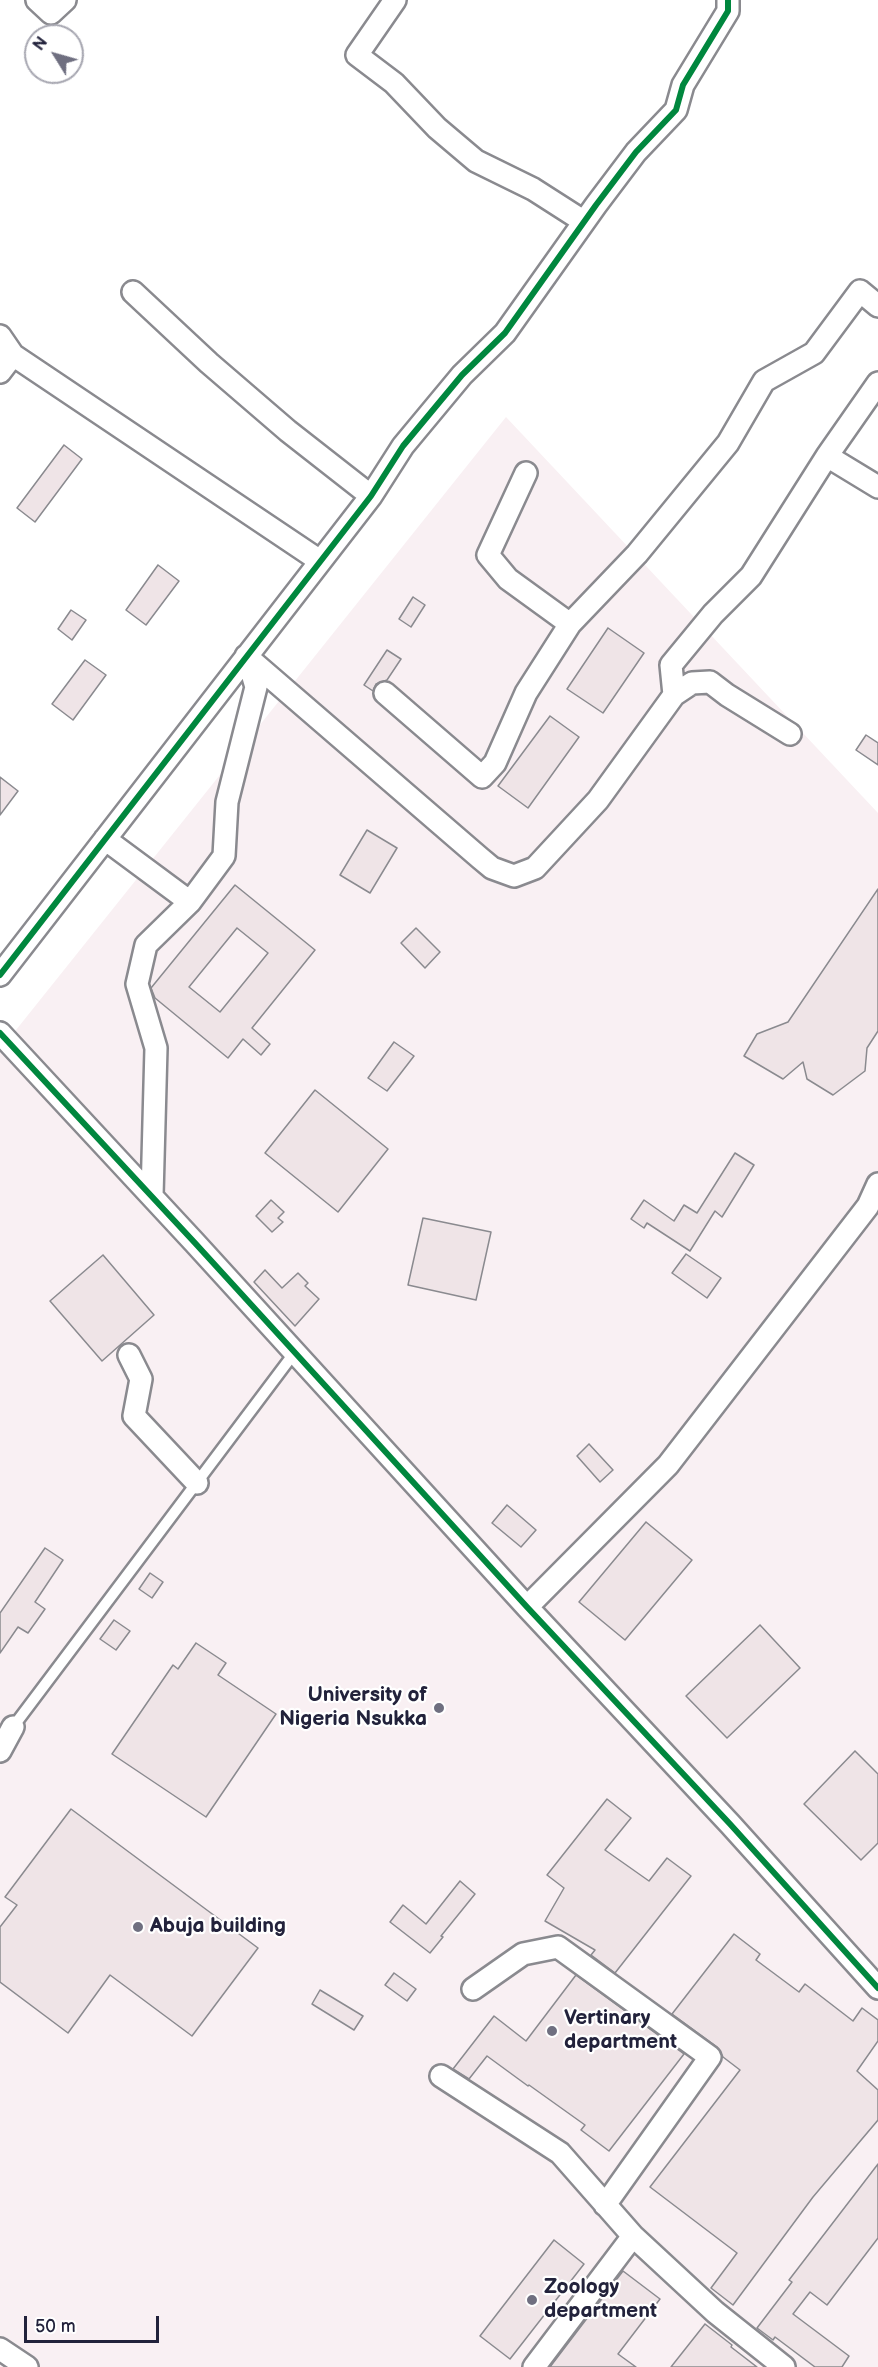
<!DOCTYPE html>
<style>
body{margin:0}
#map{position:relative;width:878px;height:2367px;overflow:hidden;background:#fff;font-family:"Balsamiq Sans",sans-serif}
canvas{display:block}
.north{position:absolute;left:24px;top:24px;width:60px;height:60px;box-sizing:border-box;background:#fff;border:2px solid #a7a7b1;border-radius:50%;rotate:307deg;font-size:16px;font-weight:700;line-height:24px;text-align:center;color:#22223b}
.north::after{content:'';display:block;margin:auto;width:21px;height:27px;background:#6f6f80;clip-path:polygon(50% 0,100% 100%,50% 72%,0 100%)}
.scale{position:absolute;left:24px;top:2316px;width:135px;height:27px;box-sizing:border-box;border:3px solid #22223b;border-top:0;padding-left:8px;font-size:18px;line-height:21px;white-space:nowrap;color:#22223b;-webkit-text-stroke:4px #fff;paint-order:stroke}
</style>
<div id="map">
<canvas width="878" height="2367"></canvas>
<div class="north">N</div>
<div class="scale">50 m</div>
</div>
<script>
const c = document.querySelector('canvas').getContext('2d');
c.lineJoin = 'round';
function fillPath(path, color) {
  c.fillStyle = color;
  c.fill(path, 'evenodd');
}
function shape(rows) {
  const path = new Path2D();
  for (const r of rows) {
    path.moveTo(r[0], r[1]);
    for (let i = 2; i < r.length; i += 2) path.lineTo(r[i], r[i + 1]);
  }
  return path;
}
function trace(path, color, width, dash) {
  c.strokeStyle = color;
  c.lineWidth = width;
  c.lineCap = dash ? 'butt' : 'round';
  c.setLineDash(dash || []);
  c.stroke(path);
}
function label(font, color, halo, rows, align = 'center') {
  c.font = font + ' "Balsamiq Sans",sans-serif';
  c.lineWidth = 4.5;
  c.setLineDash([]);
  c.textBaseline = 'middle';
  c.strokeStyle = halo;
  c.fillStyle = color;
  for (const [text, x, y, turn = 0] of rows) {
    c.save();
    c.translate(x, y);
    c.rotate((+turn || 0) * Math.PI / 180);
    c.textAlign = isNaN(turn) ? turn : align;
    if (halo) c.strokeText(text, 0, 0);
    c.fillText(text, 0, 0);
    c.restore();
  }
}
const built = shape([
 [506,417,878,813,878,2367,0,2367,0,1050]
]);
const building = shape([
 [64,445,82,459,35,522,17,508,64,445],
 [158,565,179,581,146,625,126,610,158,565],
 [413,597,425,605,411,627,399,619,413,597],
 [71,610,86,620,72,640,58,629,71,610],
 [608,628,644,653,603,713,567,689,608,628],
 [387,650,401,659,387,680,376,684,373,691,364,685,387,650],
 [85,660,106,675,73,720,52,704,85,660],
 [550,716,579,737,528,808,498,786,550,716],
 [866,735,878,743,878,765,856,750,866,735],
 [0,777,18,791,0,815,0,777],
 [367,830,397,848,370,893,340,875,367,830],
 [235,885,315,950,252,1028,270,1044,261,1055,243,1039,228,1058,155,998,151,988,235,885],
 [237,928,268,953,220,1012,189,987,237,928],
 [878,889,878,1031,867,1048,865,1071,833,1095,807,1079,803,1062,783,1079,744,1056,757,1034,788,1022,878,889],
 [416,928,440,952,425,968,401,943,416,928],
 [394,1042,414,1056,387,1091,368,1078,394,1042],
 [315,1090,388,1149,338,1212,265,1153,315,1090],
 [735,1153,754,1165,722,1217,715,1211,690,1251,647,1223,644,1228,631,1219,644,1200,674,1221,684,1205,697,1213,735,1153],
 [271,1200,284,1212,278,1218,283,1222,272,1232,256,1216,271,1200],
 [423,1218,491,1232,476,1300,408,1285,423,1218],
 [686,1254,721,1278,707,1298,672,1273,686,1254],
 [103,1255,154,1315,102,1361,50,1301,103,1255],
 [265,1270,282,1288,298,1273,308,1283,305,1286,319,1299,295,1326,254,1282,265,1270],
 [589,1444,613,1470,600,1482,577,1456,589,1444],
 [507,1505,536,1530,521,1547,492,1523,507,1505],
 [646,1522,692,1560,625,1640,579,1602,646,1522],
 [45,1548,63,1560,35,1602,45,1609,28,1633,18,1627,0,1653,0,1613,45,1548],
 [150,1573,163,1582,152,1598,139,1589,150,1573],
 [114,1620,130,1631,116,1650,100,1639,114,1620],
 [760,1625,800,1668,727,1738,686,1696,760,1625],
 [196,1643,226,1663,218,1675,276,1714,206,1817,112,1754,173,1665,178,1669,196,1643],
 [855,1751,878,1774,878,1843,861,1860,804,1804,855,1751],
 [607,1799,631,1818,605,1850,649,1881,667,1858,691,1876,615,1973,591,1955,595,1950,545,1921,564,1888,547,1875,607,1799],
 [71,1809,258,1948,192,2036,110,1975,68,2033,0,1982,0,1927,17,1905,5,1897,71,1809],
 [460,1881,475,1894,441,1936,443,1937,430,1953,390,1922,403,1905,426,1924,460,1881],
 [734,1934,760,1954,756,1960,799,1992,805,1984,853,2021,862,2008,878,2020,878,2041,857,2071,878,2090,878,2120,813,2197,733,2305,711,2288,737,2253,650,2187,740,2070,723,2057,717,2047,672,2014,734,1934],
 [394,1973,416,1989,407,2001,385,1985,394,1973],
 [576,1975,684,2054,609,2151,581,2130,585,2125,529,2085,528,2086,487,2056,469,2079,453,2069,494,2016,526,2041,576,1975],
 [320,1990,363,2016,354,2030,312,2004,320,1990],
 [878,2164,878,2238,827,2305,810,2292,793,2314,849,2356,842,2367,815,2367,775,2337,773,2340,757,2328,792,2282,789,2280,878,2164],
 [554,2240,584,2264,510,2359,480,2336,554,2240],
 [623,2271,660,2299,618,2354,636,2367,550,2367,623,2271],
 [705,2324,732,2345,731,2347,757,2367,671,2367,705,2324]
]);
const lane = shape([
 [13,1727,295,1352]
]);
const street = shape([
 [37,0,51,13,65,0],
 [395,0,357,55,394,83,437,128,476,161,533,189,583,221],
 [133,292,209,363,288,431,371,496],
 [0,336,13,355,320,561],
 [0,372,13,355],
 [827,456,878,487],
 [526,473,488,555,508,579,570,624],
 [246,656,480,858,492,868,514,876,535,868,598,800,674,695,692,683,710,682,727,695,790,734],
 [385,693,482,777,495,763,526,693,570,624,637,554,728,443,764,381,814,353,860,291,878,306],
 [674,695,671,665,713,614,751,576,827,456,878,383],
 [105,839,190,902,146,945,137,984,156,1048,152,1196],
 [190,902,224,856,227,802,256,687,247,656],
 [0,975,371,496,403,446,462,375,505,333,596,205,636,152,676,110,683,85,728,11,728,0],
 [0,1033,195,1243,527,1607,730,1824,878,1988],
 [129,1355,141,1379,134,1416,197,1483],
 [527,1607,668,1465,868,1206,878,1184],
 [0,1751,13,1727],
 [473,1989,523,1954,558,1947,710,2057,605,2205],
 [441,2076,560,2153,633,2236,715,2312,784,2367],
 [0,2349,27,2367],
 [534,2367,633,2236]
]);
const cycleway = shape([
 [0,975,371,496,403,446,462,375,505,333,596,205,636,152,676,110,683,85,728,11,728,0],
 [0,1033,195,1243,527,1607,730,1824,878,1988]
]);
const markers = [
 [439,1708,6,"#6f6f80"],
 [138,1927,6,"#6f6f80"],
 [552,2031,6,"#6f6f80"],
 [532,2300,6,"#6f6f80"]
];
const poiNames = [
 ["University of",427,1696,"right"],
 ["Nigeria Nsukka",427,1720,"right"],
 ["Abuja building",150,1927],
 ["Vertinary",564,2019],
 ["department",564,2043],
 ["Zoology",544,2288],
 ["department",544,2312]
];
fillPath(built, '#f9f0f3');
fillPath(building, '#efe4e7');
trace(building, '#8a8a8f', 1.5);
trace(lane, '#8a8a8f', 15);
trace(street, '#8a8a8f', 26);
trace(lane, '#fff', 10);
trace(street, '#fff', 21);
trace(cycleway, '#00873e', 6);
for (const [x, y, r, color] of markers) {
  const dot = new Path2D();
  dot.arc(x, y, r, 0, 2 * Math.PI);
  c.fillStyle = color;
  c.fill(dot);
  trace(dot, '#fff', 2);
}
label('bold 21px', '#22223b', '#fff', poiNames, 'left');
</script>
